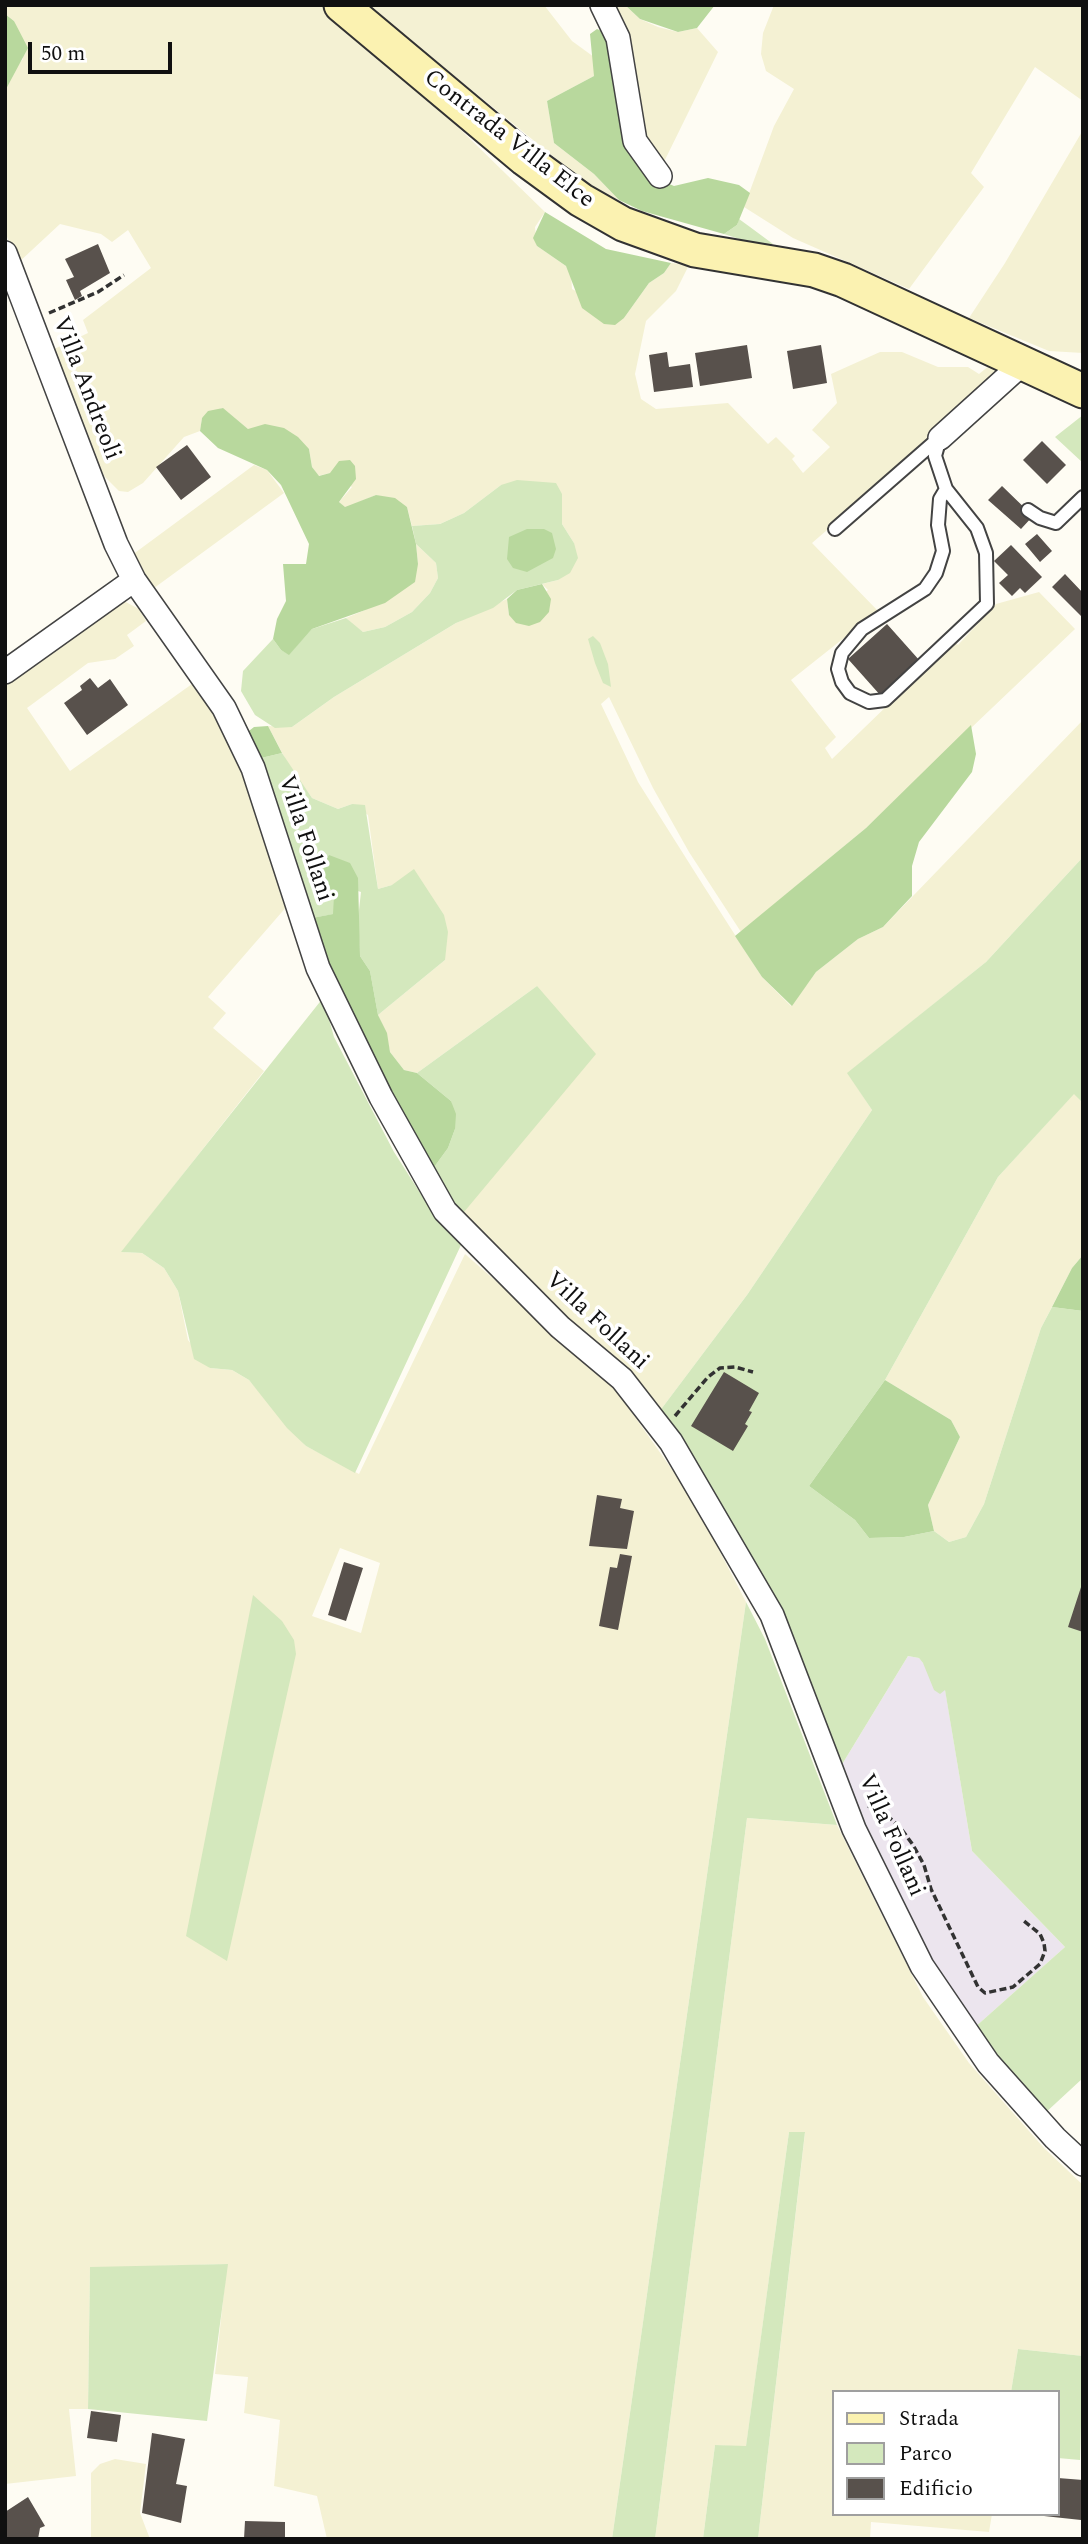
<!DOCTYPE html>
<style>
body{margin:0}
#map{position:relative;width:1088px;height:2544px;overflow:hidden;background:#fefcf3;font-family:Spectral,serif}
canvas{display:block}
.frame{position:absolute;inset:0;border:7px solid #101010;pointer-events:none}
.legend{position:absolute;left:832px;top:2390px;width:228px;height:126px;box-sizing:border-box;background:#fff;border:2px solid #9f9f9f;margin:0;padding:9px 12px;list-style:none;font-size:21px;color:#101010}
.legend li{display:flex;align-items:center;gap:14px;height:35px}
.legend b{width:35px;border:2px solid #9f9f9f}
.scale{position:absolute;left:28px;top:42px;width:144px;height:32px;box-sizing:border-box;border:4px solid #101010;border-top:0;padding-left:9px;font-size:21px;line-height:24px;white-space:nowrap;color:#101010;-webkit-text-stroke:5px #fff;paint-order:stroke}
</style>
<div id="map">
<canvas width="1088" height="2544"></canvas>
<div class="frame"></div>
<ul class="legend">
<li><b style="height:9px;background:#fbf2b1"></b>Strada</li>
<li><b style="height:19px;background:#d4e8bd"></b>Parco</li>
<li><b style="height:19px;background:#58514c"></b>Edificio</li>
</ul>
<div class="scale">50 m</div>
</div>
<script>
const c = document.querySelector('canvas').getContext('2d');
c.lineJoin = 'round';
function fillPath(path, color) {
  c.fillStyle = color;
  c.fill(path, 'evenodd');
}
function shape(rows) {
  const path = new Path2D();
  for (const r of rows) {
    path.moveTo(r[0], r[1]);
    for (let i = 2; i < r.length; i += 2) path.lineTo(r[i], r[i + 1]);
  }
  return path;
}
function trace(path, color, width, dash) {
  c.strokeStyle = color;
  c.lineWidth = width;
  c.lineCap = dash ? 'butt' : 'round';
  c.setLineDash(dash || []);
  c.stroke(path);
}
function label(font, color, halo, rows, align = 'center') {
  c.font = font + ' Spectral,serif';
  c.lineWidth = 7;
  c.setLineDash([]);
  c.textBaseline = 'middle';
  c.strokeStyle = halo;
  c.fillStyle = color;
  for (const [text, x, y, turn = 0] of rows) {
    c.save();
    c.translate(x, y);
    c.rotate((+turn || 0) * Math.PI / 180);
    c.textAlign = isNaN(turn) ? turn : align;
    if (halo) c.strokeText(text, 0, 0);
    c.fillText(text, 0, 0);
    c.restore();
  }
}
const industrial = shape([
 [908,1656,919,1658,945,1689,972,1851,1065,1947,974,2028,923,1948,838,1771]
]);
const farmland = shape([
 [5,5,320,5,425,95,545,212,535,227,537,246,566,266,571,274,572,289,624,318,649,283,664,273,671,263,689,265,676,291,646,321,635,374,641,399,656,409,728,403,768,444,776,437,795,456,792,459,803,473,830,447,812,430,837,403,831,374,880,352,902,352,938,367,968,367,979,374,995,361,1002,363,985,394,812,543,878,611,791,680,836,737,825,748,832,759,954,641,958,645,996,604,1039,592,1075,629,866,828,741,932,689,852,653,788,609,697,601,704,638,782,703,885,762,977,791,1006,816,972,858,939,883,927,1083,720,1083,857,986,962,848,1073,872,1110,747,1295,659,1412,589,1337,459,1218,537,986,417,1073,404,1070,390,1052,386,1033,378,1015,445,960,392,885,378,889,368,815,352,804,338,809,312,798,288,764,268,726,292,727,334,697,456,623,507,599,509,615,548,590,542,584,558,580,574,543,562,524,562,494,501,485,464,513,440,524,412,526,407,507,376,495,345,508,339,502,352,487,330,473,318,476,312,467,309,449,249,430,222,408,202,418,200,431,184,437,143,483,128,492,119,491,105,477,90,451,50,351,88,333,83,320,151,268,128,230,112,242,101,234,60,224,18,263,5,232,5,91,13,71,23,59,14,21,5,14],
 [367,5,544,5,572,41,594,57,594,76,547,101,554,143,594,174,619,200,599,192,554,157],
 [608,5,625,5,640,19,658,27,678,32,697,28,718,52,659,172,647,155],
 [774,5,1083,5,1083,101,1035,67,971,173,984,187,909,289,793,238,744,207,774,126,794,89,766,71,761,54,763,33],
 [1083,130,1083,353,1049,351,969,318,1005,263],
 [254,465,267,470,284,493,150,591,128,558],
 [416,544,436,563,438,578,430,593,412,612,385,627,363,632,354,626,346,618,365,610,418,564],
 [120,599,139,609,146,621,127,635,134,646,115,659,88,663,27,708,70,771,192,684,228,735,245,768,288,905,208,997,226,1013,213,1028,264,1071,122,1252,142,1253,164,1268,178,1291,188,1340,210,1368,232,1370,249,1380,306,1446,359,1474,465,1254,609,1380,692,1498,746,1602,612,2539,327,2539,317,2496,274,2486,280,2420,244,2413,248,2377,215,2374,227,2264,90,2268,88,2409,69,2409,76,2476,5,2484,5,678],
 [340,1548,380,1563,361,1633,312,1616],
 [1074,1093,1083,1103,1083,1255,1072,1268,1041,1328,984,1504,966,1537,949,1542,934,1531,928,1505,960,1437,951,1420,885,1380,998,1177],
 [747,1818,837,1825,923,1997,969,2063,1044,2148,1083,2185,1083,2356,1018,2349,1011,2392,834,2392,834,2514,992,2514,989,2532,871,2522,870,2539,758,2539,805,2133,789,2132,746,2447,715,2445,703,2539,655,2539],
 [115,2459,146,2464,140,2513,150,2539,91,2539,91,2473,100,2464]
]);
const green = shape([
 [739,219,750,227,773,244,764,247,724,234,737,225],
 [1083,415,1083,463,1055,437],
 [517,480,556,483,562,494,562,524,574,543,578,558,570,573,558,580,517,590,493,608,456,623,334,697,292,727,275,728,255,715,241,691,243,671,273,639,281,650,289,654,312,629,346,618,363,632,385,627,412,612,430,593,438,578,436,563,416,544,412,526,440,524,464,513,501,485],
 [593,636,600,643,608,664,611,687,603,683,595,663,588,639],
 [282,753,312,798,338,809,352,804,365,805,378,889,392,885,414,869,444,915,448,932,445,960,378,1015,370,971,360,956,358,919,361,892,326,881,334,896,334,914,312,918,257,759],
 [1083,857,1083,1103,1074,1094,998,1177,885,1380,809,1486,855,1520,869,1538,904,1537,934,1531,949,1542,966,1537,984,1504,1041,1328,1052,1307,1083,1311,1083,2078,1043,2115,974,2028,1065,1947,972,1851,945,1690,940,1694,934,1690,923,1663,919,1658,908,1656,838,1771,659,1412,747,1295,872,1110,847,1073,986,962],
 [537,986,596,1054,459,1218,432,1170,448,1148,455,1129,451,1101,417,1073],
 [323,998,334,1037,394,1152,431,1210,461,1245,355,1473,306,1446,287,1428,249,1380,232,1370,210,1368,194,1359,178,1291,164,1268,142,1253,121,1252],
 [253,1595,282,1621,294,1640,296,1654,227,1961,186,1936],
 [746,1602,765,1639,837,1825,747,1818,655,2539,612,2539],
 [789,2132,805,2132,758,2539,703,2539,715,2445,746,2446],
 [228,2264,207,2421,88,2409,90,2267],
 [1018,2349,1083,2356,1080,2460,1058,2458,1058,2392,1011,2392]
]);
const forest = shape([
 [625,5,715,5,697,28,678,32,640,19],
 [5,14,14,21,28,48,5,91],
 [597,29,606,33,660,180,674,186,708,178,739,185,750,193,737,225,724,234,642,211,619,200,594,174,554,143,547,101,594,76,590,34],
 [545,212,606,249,671,263,664,273,649,283,624,318,615,325,604,324,582,308,566,266,537,246,533,238],
 [223,408,248,429,265,424,284,428,298,437,309,449,312,467,319,476,330,473,339,461,350,460,355,466,356,479,339,502,345,507,376,495,395,498,407,507,416,544,418,564,415,582,385,603,312,629,289,655,281,650,273,639,277,619,286,601,283,564,306,564,309,544,281,485,267,470,218,448,200,431,202,418,208,411],
 [544,529,552,533,556,549,553,558,527,572,513,568,507,559,509,537,527,529],
 [542,584,551,599,549,612,540,622,529,626,516,623,509,615,507,599,517,590],
 [971,725,976,754,972,772,919,842,912,866,912,896,883,927,858,939,816,972,792,1006,762,977,735,936,866,828],
 [268,726,282,753,257,759,245,734,254,727],
 [329,855,350,863,358,878,360,956,370,971,378,1015,387,1033,390,1052,404,1070,417,1073,451,1101,456,1114,455,1129,448,1148,432,1170,341,997,312,918,333,914,334,896,326,881,323,865],
 [1083,1255,1083,1311,1052,1307,1072,1268],
 [885,1380,951,1420,960,1437,928,1505,934,1531,904,1537,869,1538,855,1520,809,1486]
]);
const building = shape([
 [98,244,110,273,80,291,82,296,75,300,66,280,74,277,65,259],
 [747,345,752,378,700,386,695,353],
 [821,345,827,383,793,389,787,351],
 [667,352,669,367,690,364,693,387,654,392,649,355],
 [1042,441,1066,465,1047,484,1023,460],
 [187,445,211,477,181,500,156,467],
 [1002,486,1033,516,1021,529,988,500],
 [1037,534,1052,551,1040,562,1025,544],
 [1011,545,1042,577,1025,593,1020,588,1012,596,999,583,1008,575,994,561],
 [1065,574,1083,593,1083,618,1052,587],
 [887,624,920,661,881,696,848,659],
 [90,678,98,688,110,679,128,705,87,735,64,703,82,690,80,686],
 [724,1372,759,1393,749,1411,752,1412,745,1424,748,1426,733,1451,691,1426],
 [597,1495,622,1499,620,1508,634,1511,627,1549,589,1546],
 [620,1554,632,1556,618,1630,599,1626,610,1567,617,1568],
 [344,1562,363,1568,346,1621,328,1615],
 [1082,1584,1083,1584,1083,1632,1068,1627],
 [91,2411,121,2415,117,2442,87,2438],
 [152,2433,185,2439,176,2484,187,2486,181,2523,142,2513],
 [1058,2478,1083,2480,1081,2520,1044,2516,1058,2514],
 [28,2497,45,2526,40,2528,38,2539,5,2539,5,2512],
 [245,2521,285,2522,285,2539,244,2539]
]);
const path = shape([
 [49,313,98,292,124,275],
 [675,1416,708,1377,720,1368,735,1367,753,1372],
 [868,1806,884,1813,900,1827,913,1845,924,1865,931,1889,978,1987,985,1993,1013,1987,1040,1964,1045,1951,1044,1943,1040,1934,1024,1921]
]);
const lane = shape([
 [940,438,935,456,946,489,940,499,938,525,943,551,936,573,925,589,862,629,842,653,838,669,842,682,850,693,869,702,885,700,987,604,986,553,977,528,946,489],
 [1028,510,1040,518,1056,523,1083,497],
 [835,529,939,438]
]);
const street = shape([
 [602,5,618,38,635,141,660,176],
 [5,253,116,544,134,580,224,708,253,768,318,968,381,1097,445,1211,560,1327,622,1379,671,1442,772,1615,854,1829,922,1966,988,2063,1055,2138,1083,2164],
 [940,438,1023,363],
 [5,672,134,580]
]);
const secondary = shape([
 [341,5,525,159,581,200,623,224,695,250,814,270,843,280,1083,391]
]);
const streetNames = [
 ["Contrada Villa Elce",508,140,38],
 ["Villa Andreoli",85,389,69],
 ["Villa Follani",304,839,72],
 ["Villa Follani",596,1322,43],
 ["Villa Follani",890,1836,66]
];
fillPath(industrial, '#ece5ee');
fillPath(farmland, '#f4f1d3');
fillPath(green, '#d4e8bd');
fillPath(forest, '#b8d89d');
fillPath(building, '#58514c');
trace(lane, '#434343', 16);
trace(street, '#434343', 26);
trace(secondary, '#323232', 37);
trace(path, '#323232', 3.5, [7, 3.5]);
trace(lane, '#fff', 12);
trace(street, '#fff', 23);
trace(secondary, '#fbf2b1', 33);
label('24px', '#101010', '#fff', streetNames);
</script>
